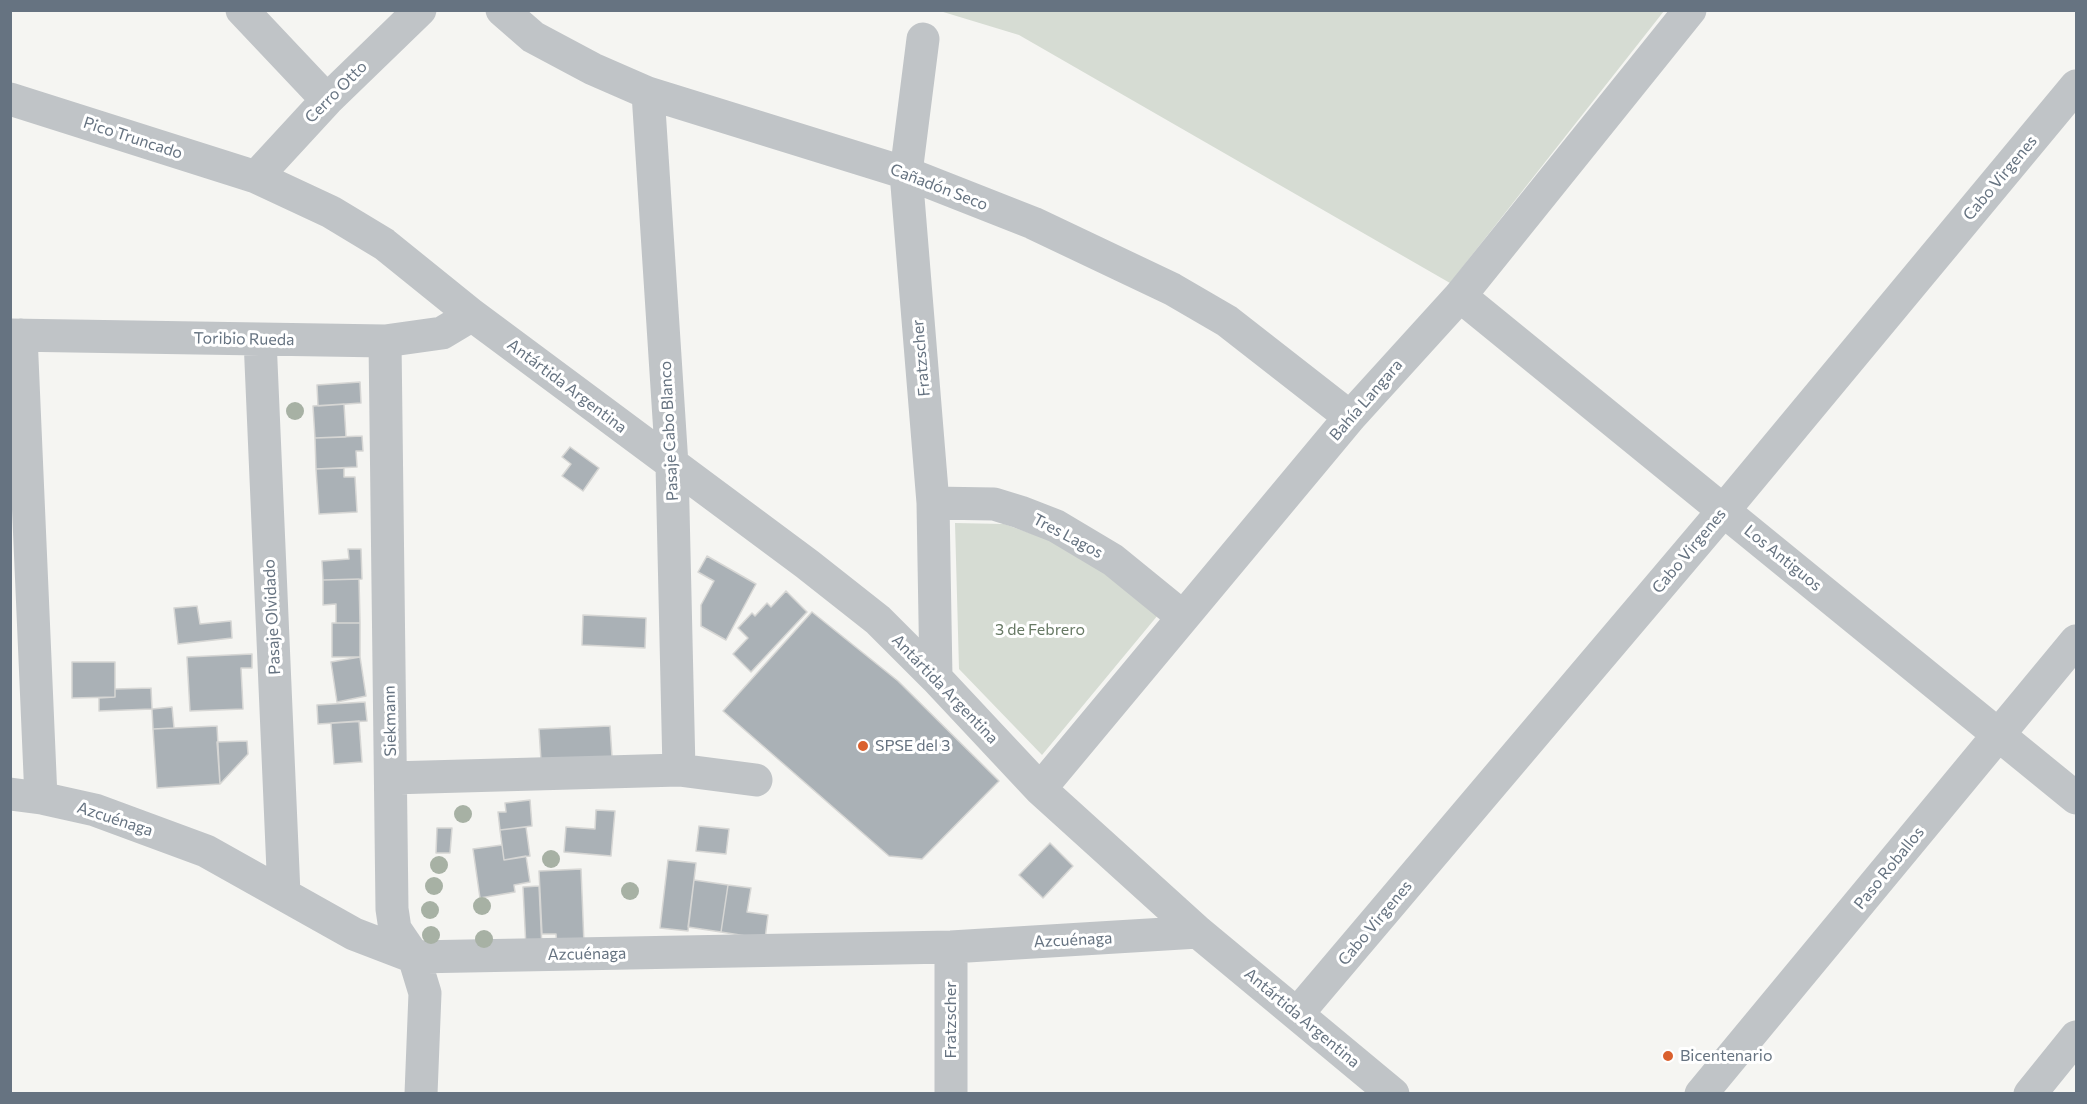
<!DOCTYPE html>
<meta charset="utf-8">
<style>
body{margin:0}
#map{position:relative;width:2087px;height:1104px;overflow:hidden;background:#f5f5f2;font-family:Commissioner,sans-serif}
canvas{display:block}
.frame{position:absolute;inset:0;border:12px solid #667381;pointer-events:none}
</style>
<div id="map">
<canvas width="2087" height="1104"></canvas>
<div class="frame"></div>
</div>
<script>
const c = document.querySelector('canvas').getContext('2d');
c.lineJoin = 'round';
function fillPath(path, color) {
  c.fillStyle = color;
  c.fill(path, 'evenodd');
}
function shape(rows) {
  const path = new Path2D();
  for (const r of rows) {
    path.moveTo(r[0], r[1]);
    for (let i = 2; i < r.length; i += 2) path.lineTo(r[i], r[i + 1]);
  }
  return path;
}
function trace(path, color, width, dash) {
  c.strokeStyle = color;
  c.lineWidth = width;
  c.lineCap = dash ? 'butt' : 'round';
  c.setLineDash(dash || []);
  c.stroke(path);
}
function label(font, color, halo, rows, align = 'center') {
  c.font = font + ' Commissioner,sans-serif';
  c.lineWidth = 6;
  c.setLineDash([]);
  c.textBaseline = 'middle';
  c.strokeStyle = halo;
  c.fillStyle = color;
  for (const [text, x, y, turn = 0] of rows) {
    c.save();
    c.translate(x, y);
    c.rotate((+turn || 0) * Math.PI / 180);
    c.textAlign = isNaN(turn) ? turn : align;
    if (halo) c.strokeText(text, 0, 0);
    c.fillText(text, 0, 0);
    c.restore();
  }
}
const green = shape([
 [940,11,1664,11,1450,283,1019,35],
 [955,523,1004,524,1055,542,1101,569,1158,615,1042,755,959,669]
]);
const building = shape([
 [360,382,361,403,318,406,317,385,360,382],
 [344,404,346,437,315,438,313,406,344,404],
 [362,436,363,451,356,451,357,467,316,469,315,438,362,436],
 [570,447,599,468,583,491,562,476,571,464,562,457,570,447],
 [344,468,344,477,355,477,357,512,319,514,316,469,344,468],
 [348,549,361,549,362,579,323,580,322,561,349,559,348,549],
 [707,556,756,584,726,640,701,626,701,605,714,581,698,572,707,556],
 [359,579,360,623,336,623,336,604,323,605,323,580,359,579],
 [786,591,807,612,751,672,733,654,748,638,738,628,752,613,755,616,767,603,771,607,786,591],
 [197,606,200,624,231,621,232,638,178,644,174,608,197,606],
 [812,612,898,681,999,781,922,859,889,856,723,711,812,612],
 [583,615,646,618,645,648,582,645,583,615],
 [332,623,360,623,360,657,332,657,332,623],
 [252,654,252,668,241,668,243,709,190,711,187,657,252,654],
 [360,657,366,696,337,702,331,662,360,657],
 [72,662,115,662,115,697,72,698,72,662],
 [151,688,152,709,99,711,99,698,115,697,115,689,151,688],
 [365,702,367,721,318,724,317,705,365,702],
 [172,707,174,728,153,729,152,709,172,707],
 [359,721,362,762,334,764,331,723,359,721],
 [217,726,220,784,157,788,153,729,217,726],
 [610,726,612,757,541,761,539,729,610,726],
 [247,741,248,754,220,784,217,742,247,741],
 [530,800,532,826,500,830,498,812,506,812,505,803,530,800],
 [596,810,615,811,611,856,564,852,566,827,595,829,596,810],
 [699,826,729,829,726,854,696,851,699,826],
 [526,827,530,856,504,860,500,830,526,827],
 [437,828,452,828,450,853,436,853,437,828],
 [1050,843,1073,866,1043,898,1019,875,1050,843],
 [502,845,504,860,526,856,530,882,514,885,515,892,480,898,473,849,502,845],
 [668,860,696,863,688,931,660,928,668,860],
 [581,869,584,944,557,945,556,934,542,934,539,871,581,869],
 [694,880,728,885,721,932,688,927,694,880],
 [728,885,751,888,747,912,768,915,765,939,721,932,728,885],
 [539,886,542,948,526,948,523,887,539,886]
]);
const minor = shape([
 [242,10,327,100],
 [502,10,533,37,593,69,648,93,906,173,1033,223,1172,289,1227,321,1350,417],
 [923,39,906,173,933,503,936,678],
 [648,93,672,465,679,770],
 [10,99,256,177,331,212,384,244,472,315,807,564,878,620,936,678,1040,789,1198,932,1393,1094],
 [256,177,327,100,420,10],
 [1460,296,2076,798],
 [10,335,385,341,442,333,472,315],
 [21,335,41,798],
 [260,339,284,894],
 [385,341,392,909,395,929,414,957,425,993,421,1094],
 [933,503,994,504,1020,512,1056,526,1113,560,1183,617],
 [391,778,679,770,756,780],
 [1040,789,1350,417,1460,296,1690,10],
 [10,794,41,798,95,810,206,851,354,934,414,957,951,947,1198,932],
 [1297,1014,1724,510,2076,86],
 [951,1094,951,947],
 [1701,1094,2076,641],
 [2030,1094,2076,1037]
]);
const trees = [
 [295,411],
 [463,814],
 [551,859],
 [439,865],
 [434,886],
 [630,891],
 [482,906],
 [430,910],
 [431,935],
 [484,939]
];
const markers = [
 [863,746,6,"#da602d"],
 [1668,1056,6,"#da602d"]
];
const streetNames = [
 ["Cerro Otto",336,92,-45],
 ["Pico Truncado",133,138,18],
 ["Cabo Virgenes",2000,178,-50],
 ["Cañadón Seco",939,187,21],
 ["Toribio Rueda",244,339,1],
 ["Fratzscher",921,358,-95],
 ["Antártida Argentina",567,386,37],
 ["Bahía Langara",1366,400,-49],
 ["Pasaje Cabo Blanco",669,431,-93],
 ["Tres Lagos",1068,536,28],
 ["Cabo Virgenes",1689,551,-50],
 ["Los Antiguos",1783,558,39],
 ["Pasaje Olvidado",272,617,-93],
 ["Antártida Argentina",945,689,46],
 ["Siekmann",390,721,-91],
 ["Azcuénaga",115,819,18],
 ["Paso Roballos",1889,868,-51],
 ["Cabo Virgenes",1375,923,-50],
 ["Azcuénaga",1073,940,-3],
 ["Azcuénaga",587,954,-1],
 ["Antártida Argentina",1302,1018,40],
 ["Fratzscher",951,1020,-90]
];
const parkNames = [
 ["3 de Febrero",1040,630]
];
const poiNames = [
 ["SPSE del 3",875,746],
 ["Bicentenario",1680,1056]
];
fillPath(green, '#d6dcd3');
fillPath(building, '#aab1b6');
trace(building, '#d6d6d4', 1.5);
trace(minor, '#c0c4c7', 33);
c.fillStyle = '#a7b1a4';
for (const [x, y] of trees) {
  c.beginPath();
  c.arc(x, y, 9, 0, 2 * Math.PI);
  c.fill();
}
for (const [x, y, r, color] of markers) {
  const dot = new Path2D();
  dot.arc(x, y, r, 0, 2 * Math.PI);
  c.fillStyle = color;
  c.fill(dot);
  trace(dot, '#fff', 2);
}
label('16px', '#667381', '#fff', streetNames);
label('16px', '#677964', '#fff', parkNames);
label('16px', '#667381', '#fff', poiNames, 'left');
</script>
